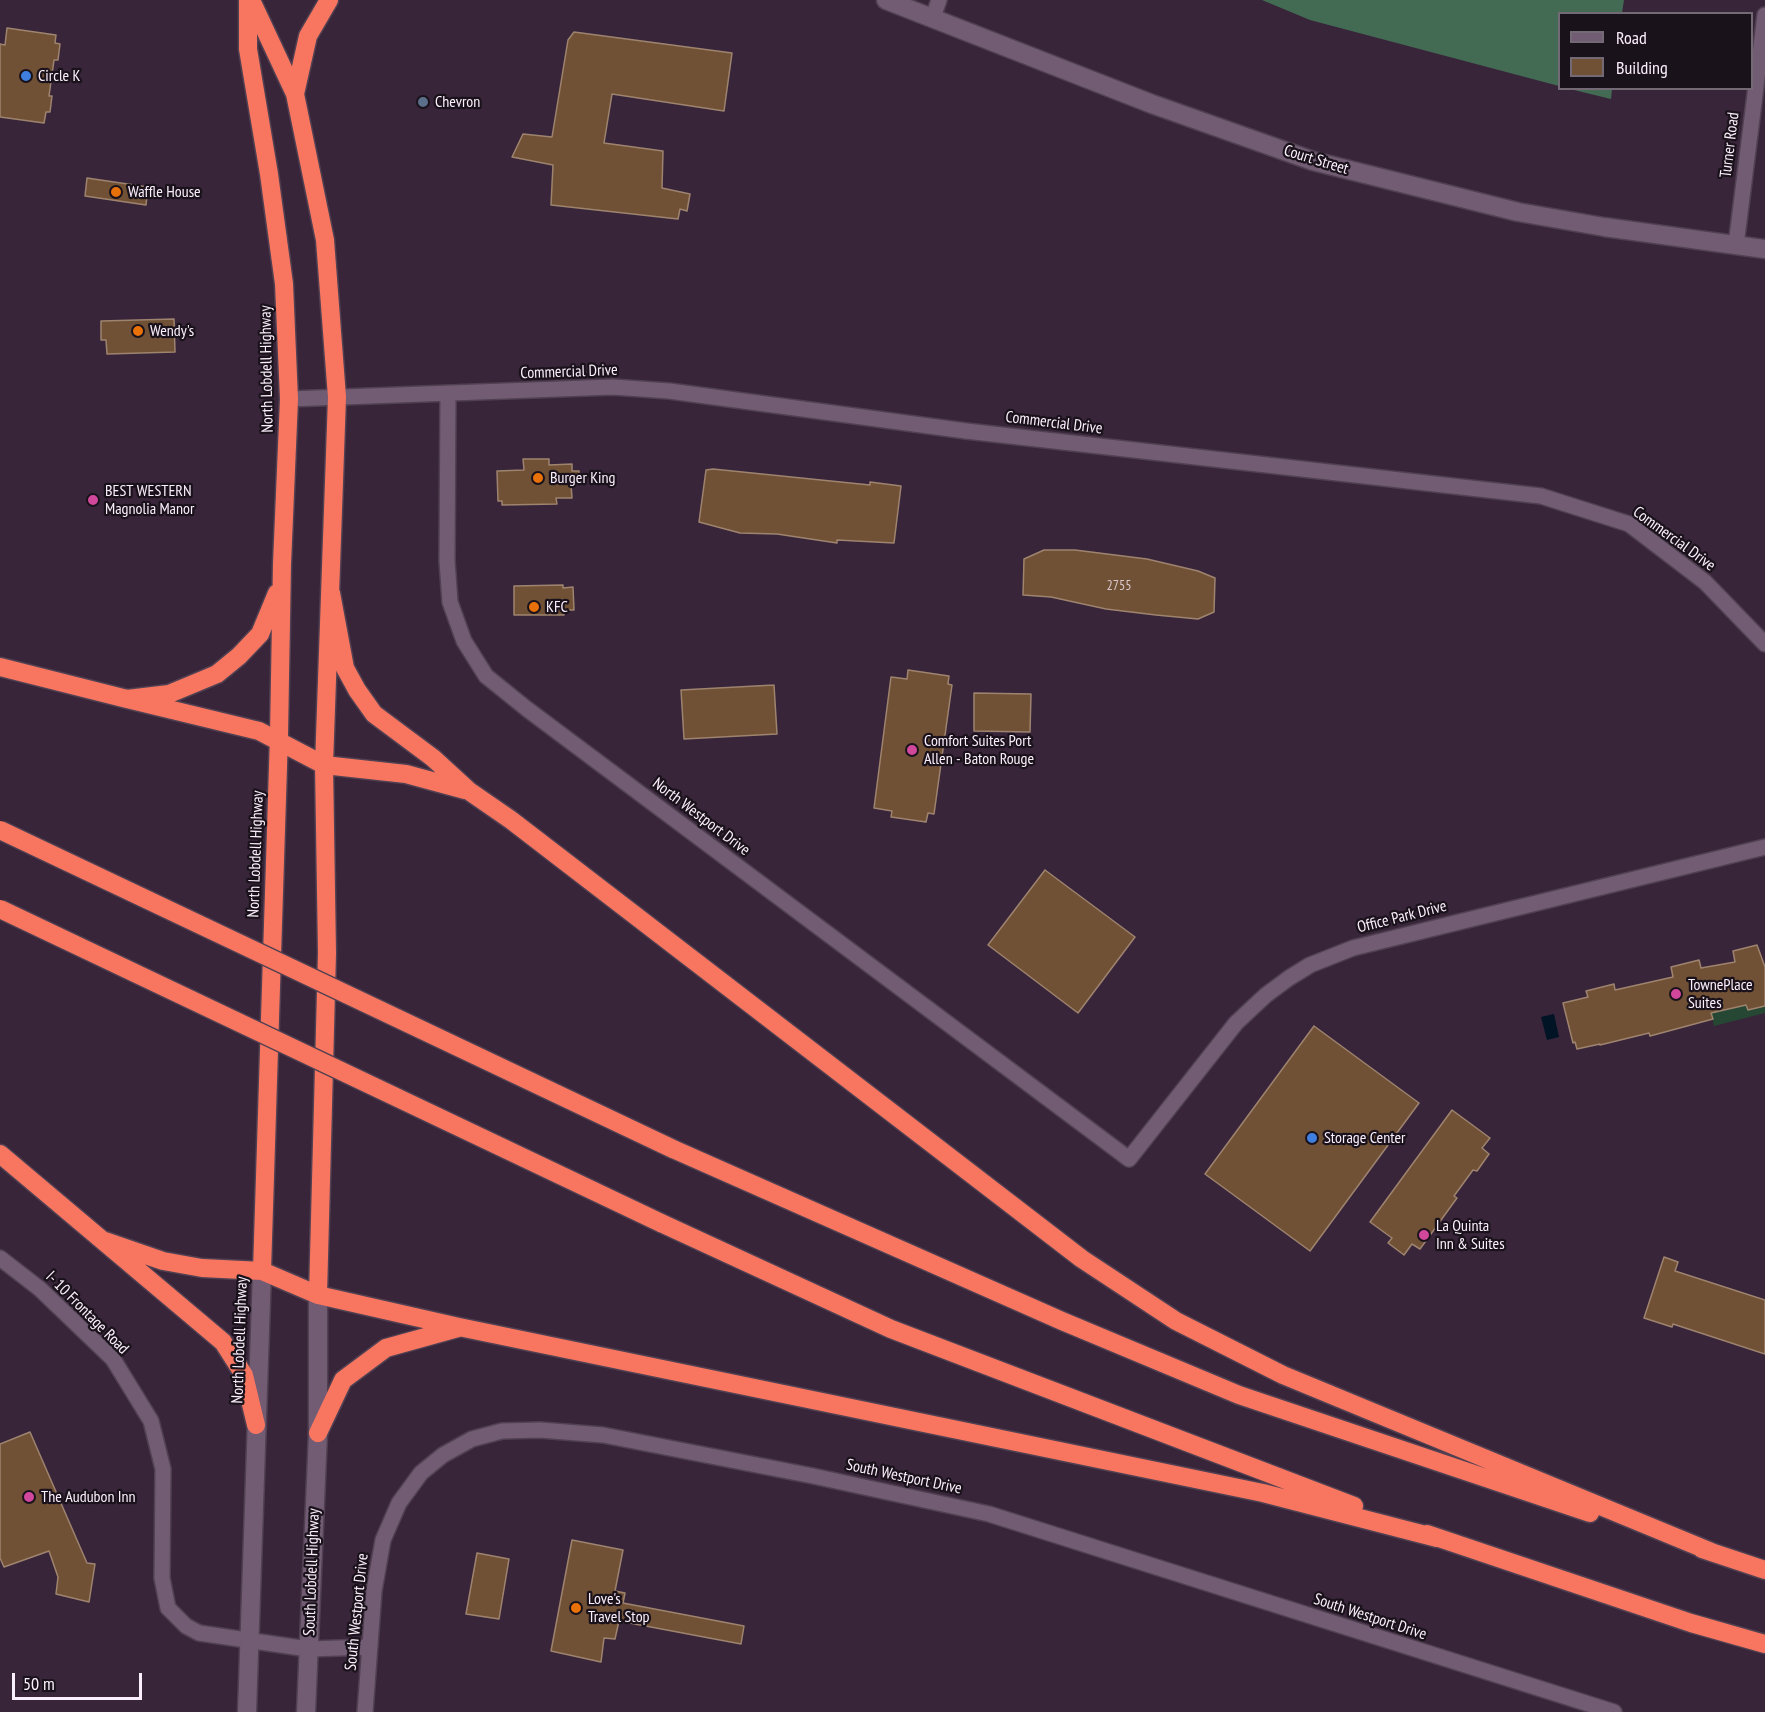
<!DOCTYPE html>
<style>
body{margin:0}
#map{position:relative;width:1765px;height:1712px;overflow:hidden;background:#38253a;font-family:"PT Sans Narrow",sans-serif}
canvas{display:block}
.legend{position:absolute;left:1558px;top:12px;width:195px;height:78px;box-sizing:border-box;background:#1a121b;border:2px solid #746a75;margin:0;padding:8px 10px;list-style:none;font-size:18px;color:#fceffd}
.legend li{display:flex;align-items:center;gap:12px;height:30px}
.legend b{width:30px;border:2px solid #746a75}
.scale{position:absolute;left:12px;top:1673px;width:130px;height:27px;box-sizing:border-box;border:3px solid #fceffd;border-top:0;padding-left:8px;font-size:18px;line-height:21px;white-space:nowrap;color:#fceffd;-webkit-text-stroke:4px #1a121b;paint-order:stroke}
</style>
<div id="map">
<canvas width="1765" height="1712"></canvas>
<ul class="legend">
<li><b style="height:8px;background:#715c73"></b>Road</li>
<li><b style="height:16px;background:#715136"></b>Building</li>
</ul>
<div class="scale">50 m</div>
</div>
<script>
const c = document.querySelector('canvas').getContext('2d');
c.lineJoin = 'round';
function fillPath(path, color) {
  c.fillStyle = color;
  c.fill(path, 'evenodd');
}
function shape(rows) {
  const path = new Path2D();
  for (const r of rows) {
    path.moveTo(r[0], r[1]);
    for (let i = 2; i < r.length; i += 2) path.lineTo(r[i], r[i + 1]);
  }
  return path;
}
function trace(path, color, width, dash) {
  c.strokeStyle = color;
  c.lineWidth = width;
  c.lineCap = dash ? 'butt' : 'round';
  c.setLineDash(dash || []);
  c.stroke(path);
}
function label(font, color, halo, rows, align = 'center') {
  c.font = font + ' "PT Sans Narrow",sans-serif';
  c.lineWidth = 4.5;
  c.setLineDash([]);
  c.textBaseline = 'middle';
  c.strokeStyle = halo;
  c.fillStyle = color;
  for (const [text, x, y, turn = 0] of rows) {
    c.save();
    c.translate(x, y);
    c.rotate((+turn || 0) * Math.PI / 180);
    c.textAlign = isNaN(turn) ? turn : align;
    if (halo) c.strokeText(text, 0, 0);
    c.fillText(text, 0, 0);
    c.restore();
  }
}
const green = shape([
 [1745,1000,1748,1010,1765,1006,1765,1013,1714,1026,1711,1013]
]);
const forest = shape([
 [1262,0,1624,0,1622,13,1560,14,1559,86,1310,20],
 [1570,89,1612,88,1612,89,1611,99]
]);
const water = shape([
 [1554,1014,1559,1037,1547,1040,1541,1017]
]);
const building = shape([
 [7,28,56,35,55,43,60,44,58,60,54,60,49,96,52,96,50,112,46,112,44,123,0,117,0,44,5,45,7,28],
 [574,32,732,53,724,111,612,94,604,143,663,151,662,188,690,194,687,211,680,209,678,219,551,205,553,165,512,157,523,134,552,137,568,40,574,32],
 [87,178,148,187,146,205,85,196,87,178],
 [174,319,175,352,107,354,106,340,101,340,101,321,174,319],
 [523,459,549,459,549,465,572,464,572,471,579,471,579,484,571,484,572,498,556,498,557,504,502,505,502,501,498,501,497,471,524,470,523,459],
 [713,469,870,485,870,482,901,486,894,543,837,540,837,543,777,534,740,533,699,522,706,470,713,469],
 [1044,550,1075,550,1147,559,1198,571,1215,578,1214,612,1198,619,1156,615,1106,609,1051,597,1023,595,1024,559,1044,550],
 [563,585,563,588,573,587,574,610,564,610,564,615,514,615,514,586,563,585],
 [908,670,949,676,948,684,952,685,934,814,928,813,926,822,891,817,892,811,874,808,891,677,907,679,908,670],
 [774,685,777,734,684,739,681,690,774,685],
 [974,693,1031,694,1030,732,974,731,974,693],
 [1045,870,1135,937,1078,1013,988,945,1045,870],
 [1757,945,1765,967,1765,1006,1748,1010,1746,1005,1711,1013,1713,1019,1650,1036,1649,1033,1600,1045,1600,1044,1577,1049,1575,1042,1573,1043,1563,1003,1588,997,1586,991,1614,984,1615,990,1673,977,1671,967,1699,960,1701,968,1735,962,1733,951,1757,945],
 [1314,1026,1419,1103,1310,1251,1205,1174,1314,1026],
 [1452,1110,1490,1138,1482,1148,1489,1154,1477,1171,1473,1170,1454,1196,1457,1198,1420,1249,1412,1244,1404,1255,1388,1243,1392,1238,1370,1222,1452,1110],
 [1664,1257,1678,1262,1675,1271,1765,1300,1765,1354,1673,1324,1672,1327,1644,1318,1664,1257],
 [30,1432,87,1563,95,1564,89,1602,56,1594,58,1577,49,1551,4,1567,0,1558,0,1444,30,1432],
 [572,1540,623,1550,615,1591,625,1593,623,1603,744,1626,741,1644,619,1621,615,1639,604,1638,601,1662,551,1651,572,1540],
 [477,1553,509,1559,499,1619,466,1614,477,1553]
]);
const street = shape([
 [933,17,939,0],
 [1736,245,1765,15],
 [448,394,447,561,450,602,464,641,486,676,527,709,1129,1159,1236,1023,1266,995,1289,978,1310,965,1353,948,1765,847],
 [289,399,613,387,669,391,966,431,1541,496,1629,524,1705,582,1765,644],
 [0,1258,40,1289,113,1359,151,1421,163,1469,162,1578,168,1608,186,1626,199,1633,308,1649,370,1647],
 [365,1712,374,1591,383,1540,399,1503,421,1473,443,1455,472,1439,502,1431,540,1430,603,1435,813,1476,989,1514,1614,1712]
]);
const secondary = shape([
 [886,0,1152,104,1313,161,1518,212,1604,227,1765,249],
 [247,1712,262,1271],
 [306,1712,318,1433,318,1295]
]);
const highway = shape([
 [248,0,248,49,269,174,284,284,289,399,282,564,279,735,262,1271],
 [251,0,295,94,325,240,337,397,324,765,327,953,318,1295],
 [295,94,308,36,329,0],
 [331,593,345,668,357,690,374,714,433,758,469,791,511,820,1082,1259,1176,1321,1283,1375,1714,1553],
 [0,667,127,699,169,694,217,674,239,656,260,634,277,593],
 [127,699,259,731,324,765,406,774,465,790],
 [673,1149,1062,1321,1239,1395,1590,1513],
 [0,1154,223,1342,244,1375,256,1425],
 [661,1223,891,1329,1354,1506],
 [105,1241,163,1261,202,1268,262,1271,318,1295,459,1327,1263,1493,1437,1538],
 [318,1433,343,1380,386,1348,458,1328],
 [1427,1534,1691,1623,1765,1644],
 [1702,1549,1765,1570]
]);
const highwayBridge = shape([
 [0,830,673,1149],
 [0,909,661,1223]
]);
const markers = [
 [26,76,6,"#3f7fe0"],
 [423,102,6,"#5c6f8a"],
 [116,192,6,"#e8710a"],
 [138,331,6,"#e8710a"],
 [538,478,6,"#e8710a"],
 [93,500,6,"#d1479c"],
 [534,607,6,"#e8710a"],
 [912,750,6,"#d1479c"],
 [1676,994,6,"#d1479c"],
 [1312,1138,6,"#3f7fe0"],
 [1424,1235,6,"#d1479c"],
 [29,1497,6,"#d1479c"],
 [576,1608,6,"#e8710a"]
];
const numberNames = [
 ["2755",1119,586]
];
const poiNames = [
 ["Circle K",38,76],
 ["Chevron",435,102],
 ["Waffle House",128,192],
 ["Wendy's",150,331],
 ["Burger King",550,478],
 ["BEST WESTERN",105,491],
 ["Magnolia Manor",105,509],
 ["KFC",546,607],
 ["Comfort Suites Port",924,741],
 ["Allen - Baton Rouge",924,759],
 ["TownePlace",1688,985],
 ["Suites",1688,1003],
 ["Storage Center",1324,1138],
 ["La Quinta",1436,1226],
 ["Inn & Suites",1436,1244],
 ["The Audubon Inn",41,1497],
 ["Love's",588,1599],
 ["Travel Stop",588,1617]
];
const streetNames = [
 ["Turner Road",1730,145,-83],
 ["Court Street",1316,160,17],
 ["North Lobdell Highway",267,369,-91],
 ["Commercial Drive",569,372,-2],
 ["Commercial Drive",1054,423,7],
 ["Commercial Drive",1674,539,36],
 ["North Westport Drive",701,817,37],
 ["North Lobdell Highway",256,854,-88],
 ["Office Park Drive",1402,917,-14],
 ["I- 10 Frontage Road",87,1313,45],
 ["North Lobdell Highway",240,1340,-88],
 ["South Westport Drive",904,1477,12],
 ["South Lobdell Highway",312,1572,-88],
 ["South Westport Drive",357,1612,-84],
 ["South Westport Drive",1370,1617,18]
];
fillPath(green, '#254734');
fillPath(forest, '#436b54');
fillPath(water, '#001426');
fillPath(building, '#715136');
trace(building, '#9e846f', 1.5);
trace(street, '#504051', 18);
trace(secondary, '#504051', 21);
trace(highway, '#504051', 21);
trace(street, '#715c73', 15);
trace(secondary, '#715c73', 18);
trace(highway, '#f87560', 18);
trace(highwayBridge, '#504051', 21, []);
trace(highwayBridge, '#f87560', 18);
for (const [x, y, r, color] of markers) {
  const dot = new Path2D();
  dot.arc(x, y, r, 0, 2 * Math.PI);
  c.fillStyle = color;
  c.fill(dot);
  trace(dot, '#1a121b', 2);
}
label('14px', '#d9c8cb', null, numberNames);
label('16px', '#fceffd', '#1a121b', poiNames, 'left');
label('16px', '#fceffd', '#1a121b', streetNames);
</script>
